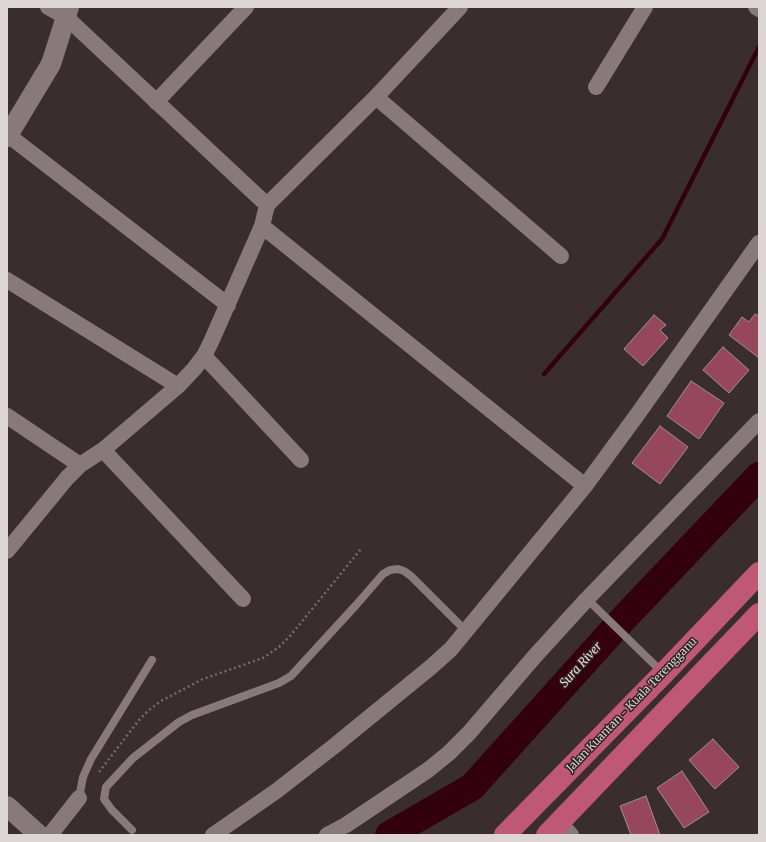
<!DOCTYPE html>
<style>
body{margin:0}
#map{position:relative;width:766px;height:842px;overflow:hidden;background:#392d2f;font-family:Merriweather,serif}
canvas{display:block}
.frame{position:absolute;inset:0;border:8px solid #ddd4d6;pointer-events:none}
</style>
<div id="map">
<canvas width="766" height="842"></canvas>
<div class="frame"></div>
</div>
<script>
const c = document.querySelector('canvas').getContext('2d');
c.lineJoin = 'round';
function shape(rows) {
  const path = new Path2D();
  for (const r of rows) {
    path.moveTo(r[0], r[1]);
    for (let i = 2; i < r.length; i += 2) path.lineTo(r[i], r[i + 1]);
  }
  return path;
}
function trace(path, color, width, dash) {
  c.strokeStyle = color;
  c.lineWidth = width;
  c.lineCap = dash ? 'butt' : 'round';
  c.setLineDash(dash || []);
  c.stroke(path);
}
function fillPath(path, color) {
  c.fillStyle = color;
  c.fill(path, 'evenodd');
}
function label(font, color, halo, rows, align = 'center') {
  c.font = font + ' Merriweather,serif';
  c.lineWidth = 3;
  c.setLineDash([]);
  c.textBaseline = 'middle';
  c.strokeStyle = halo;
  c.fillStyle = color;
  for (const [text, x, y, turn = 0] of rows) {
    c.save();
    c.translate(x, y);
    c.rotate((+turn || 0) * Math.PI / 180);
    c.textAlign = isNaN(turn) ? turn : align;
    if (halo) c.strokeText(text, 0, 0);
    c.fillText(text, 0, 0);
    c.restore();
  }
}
const stream = shape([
 [544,374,662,239,759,47]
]);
const river = shape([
 [389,835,472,787,624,618,759,476]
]);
const building = shape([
 [755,314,759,316,759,358,729,335,742,317,749,322,755,314],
 [654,315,666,325,660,330,668,338,643,366,624,349,654,315],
 [723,347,749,370,729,393,703,370,723,347],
 [691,381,724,403,699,439,667,416,691,381],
 [660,426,688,447,660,484,632,463,660,426],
 [713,739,739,767,715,789,689,760,713,739],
 [682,771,709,812,684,828,657,788,682,771],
 [646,796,660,835,631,835,620,806,646,796]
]);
const path = shape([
 [99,772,139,720,149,710,161,701,203,679,263,658,279,647,290,636,361,549]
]);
const service = shape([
 [587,599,662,672],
 [79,798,83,777,91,759,152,660],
 [132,830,112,810,104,799,106,787,133,758,179,722,192,715,279,683,291,676,357,604,383,574,390,570,398,569,404,571,411,576,466,631]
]);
const minor = shape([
 [48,7,66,17,267,205],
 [756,7,759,9],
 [596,87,645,7],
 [376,97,561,256],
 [156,102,246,7],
 [8,135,228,305],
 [262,226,585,486],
 [7,280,178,386],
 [204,356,301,460],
 [7,416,80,465],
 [103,450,243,599],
 [7,551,67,478,80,465,103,450,178,386,194,369,204,356,211,342,262,226,267,205,376,97,460,7],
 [559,822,571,835],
 [50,835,79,798],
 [213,835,275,792,333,747,431,667,451,649,585,486,637,415,759,243],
 [327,835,346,825,428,770,449,753,469,733,535,656,587,599,759,421]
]);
const tertiary = shape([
 [7,137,51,64,69,7],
 [7,806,39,835]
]);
const trunk = shape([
 [505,835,664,673,759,573],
 [547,835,759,614]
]);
const streetNames = [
 ["Jalan Kuantan - Kuala Terengganu",632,705,-46]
];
const waterNames = [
 ["Sura River",581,665,-48]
];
trace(stream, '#330010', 4.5);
trace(river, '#330010', 28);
fillPath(building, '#97475b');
trace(building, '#9f9093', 1);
trace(path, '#766b6d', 2.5, [2, 3]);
trace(service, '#88797c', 8);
trace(minor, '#88797c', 16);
trace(tertiary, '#88797c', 20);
trace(trunk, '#bf5875', 22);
label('11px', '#ddd4d6', '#2f2325', streetNames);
label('italic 12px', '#f2d9dd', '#2f2325', waterNames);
</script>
